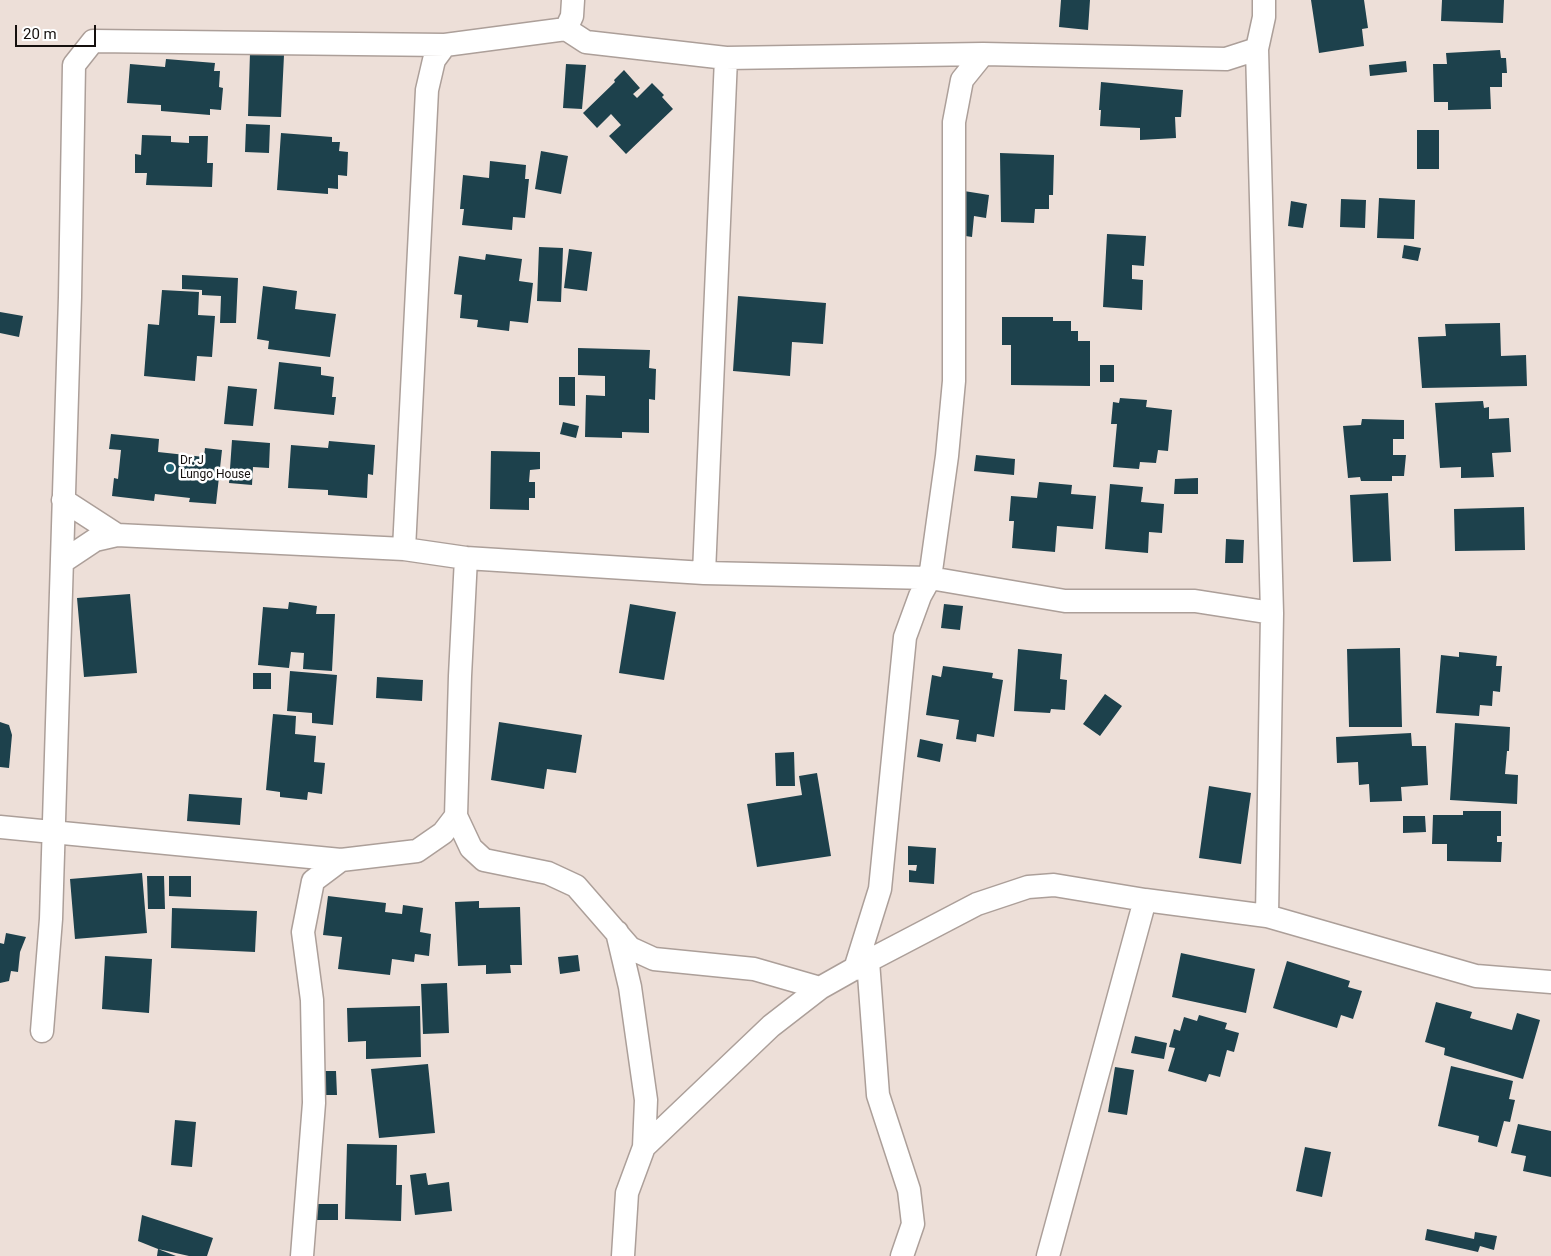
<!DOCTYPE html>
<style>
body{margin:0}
#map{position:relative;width:1551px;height:1256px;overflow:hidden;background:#eddfd8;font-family:Roboto,sans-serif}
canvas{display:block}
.scale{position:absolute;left:15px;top:25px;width:81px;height:22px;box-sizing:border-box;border:2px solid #15100e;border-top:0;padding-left:6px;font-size:15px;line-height:18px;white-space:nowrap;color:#15100e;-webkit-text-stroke:4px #fff;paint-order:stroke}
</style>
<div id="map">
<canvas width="1551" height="1256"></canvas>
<div class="scale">20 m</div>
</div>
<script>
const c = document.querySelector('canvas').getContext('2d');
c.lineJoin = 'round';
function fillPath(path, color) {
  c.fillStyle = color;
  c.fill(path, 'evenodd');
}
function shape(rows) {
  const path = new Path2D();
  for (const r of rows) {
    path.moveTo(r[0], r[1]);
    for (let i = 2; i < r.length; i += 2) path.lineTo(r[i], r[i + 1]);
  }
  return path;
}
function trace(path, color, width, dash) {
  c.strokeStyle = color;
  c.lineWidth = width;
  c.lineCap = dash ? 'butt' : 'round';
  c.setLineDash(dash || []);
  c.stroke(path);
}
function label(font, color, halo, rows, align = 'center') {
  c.font = font + ' Roboto,sans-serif';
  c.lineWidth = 5;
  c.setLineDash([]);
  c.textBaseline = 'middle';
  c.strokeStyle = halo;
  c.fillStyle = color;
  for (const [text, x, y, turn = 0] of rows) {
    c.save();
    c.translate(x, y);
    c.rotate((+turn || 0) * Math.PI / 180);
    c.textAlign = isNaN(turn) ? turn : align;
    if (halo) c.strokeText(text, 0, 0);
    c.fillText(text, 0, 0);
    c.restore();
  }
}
const building = shape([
 [1061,0,1090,0,1088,30,1059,27],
 [1311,0,1364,0,1368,28,1362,29,1364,46,1319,53],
 [1442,0,1504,0,1503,23,1441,21],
 [1500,50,1501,58,1506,58,1507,73,1502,73,1502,87,1490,87,1491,109,1448,110,1448,102,1434,102,1433,64,1447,64,1446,53],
 [250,53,284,55,281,117,248,116],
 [166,59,215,63,214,71,220,71,219,87,223,88,221,110,210,109,210,115,161,111,161,105,127,103,130,64,165,67],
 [1406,61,1407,72,1370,76,1369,65],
 [566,64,586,65,582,109,563,108],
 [624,70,640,88,633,94,637,98,652,83,664,95,662,97,673,109,626,154,609,136,621,125,611,114,597,128,583,113,615,82,614,80],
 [1101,82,1183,90,1181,117,1175,117,1176,138,1140,140,1140,128,1100,126,1101,110,1099,110],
 [246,124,270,125,269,153,245,152],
 [1417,130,1439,130,1439,169,1417,169],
 [281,133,332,137,332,142,340,142,339,151,348,152,347,176,338,175,338,189,328,188,328,194,277,190],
 [142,135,171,136,171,142,189,143,189,136,208,136,207,163,213,163,212,187,146,185,147,173,135,173,135,154,141,155],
 [541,151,568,156,561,194,535,189],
 [1000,153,1054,155,1053,195,1049,195,1049,209,1035,209,1034,223,1001,222],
 [490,161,526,165,525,179,529,179,525,218,513,217,512,230,462,225,464,209,460,209,463,175,489,178],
 [964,191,989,195,986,218,974,216,972,237,959,235],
 [1379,198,1415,200,1414,239,1377,238],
 [1341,199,1366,200,1365,228,1340,227],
 [1291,201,1307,204,1303,228,1288,226],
 [1107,234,1146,236,1144,266,1132,265,1132,279,1143,280,1142,310,1103,307],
 [1404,245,1421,248,1418,261,1402,258],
 [539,247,563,248,561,302,537,301],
 [569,249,592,252,587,291,564,288],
 [486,254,522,259,519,281,533,283,528,323,510,321,509,331,477,327,478,320,460,318,462,295,454,294,459,256,485,260],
 [182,275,238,278,236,323,220,323,221,296,202,295,202,290,182,289],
 [263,286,297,291,295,309,336,314,330,357,268,349,269,341,257,339],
 [162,290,199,292,198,315,215,316,212,357,197,356,195,381,144,376,148,324,159,325],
 [738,296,826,303,823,344,792,342,790,376,733,371],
 [0,312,23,316,19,337,0,333],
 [1002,317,1053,317,1053,321,1071,321,1071,331,1078,331,1078,341,1090,341,1090,386,1011,385,1011,345,1002,345],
 [1500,323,1501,356,1526,355,1527,386,1422,388,1418,337,1446,336,1445,324],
 [578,348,650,350,649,368,656,369,655,400,649,399,649,433,622,432,622,438,585,437,586,395,605,396,605,376,578,375],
 [279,362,321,367,321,375,334,377,332,397,336,397,334,415,274,409],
 [1100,365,1114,365,1114,382,1100,382],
 [559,377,575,377,575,406,559,405],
 [228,386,257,389,253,426,224,424],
 [1120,398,1147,400,1146,407,1172,410,1168,451,1158,450,1156,463,1140,462,1139,469,1113,467,1117,424,1111,424,1113,402,1119,403],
 [1483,401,1484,408,1489,407,1489,419,1509,418,1511,452,1492,453,1494,477,1461,478,1461,467,1440,468,1435,403],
 [1362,419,1404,420,1404,439,1393,439,1393,455,1406,455,1404,476,1392,476,1392,481,1361,481,1360,477,1348,478,1343,426,1361,425],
 [563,422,579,426,576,438,560,434],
 [111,434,159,439,158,452,204,457,205,448,222,450,216,504,189,502,190,498,155,494,154,501,112,496,114,478,118,479,121,450,109,449],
 [232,440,270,443,269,468,253,467,252,485,229,483],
 [329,441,375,445,373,475,368,474,367,498,328,495,328,490,288,488,291,445,328,448],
 [491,451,540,452,540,469,530,470,529,482,535,482,535,498,529,498,529,510,490,509],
 [976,455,1015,459,1014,475,974,471],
 [1198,478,1198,494,1174,494,1175,479],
 [1039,482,1072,485,1071,494,1096,496,1093,529,1057,526,1055,552,1012,548,1014,521,1009,521,1011,496,1037,498],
 [1110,484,1143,487,1141,502,1164,504,1162,533,1149,532,1148,553,1105,549],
 [1388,493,1391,561,1353,562,1350,495],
 [1524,507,1525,550,1455,551,1454,509],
 [1226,539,1244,540,1243,563,1225,563],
 [130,594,137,673,84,677,77,598],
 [289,602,317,606,316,614,335,614,332,671,303,669,304,653,291,652,289,668,258,665,263,607,288,609],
 [630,604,676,612,664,680,619,673],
 [944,604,963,606,960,630,941,628],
 [1400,648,1402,727,1349,727,1347,649],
 [1018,649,1062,654,1060,679,1067,680,1065,710,1051,709,1050,713,1014,711],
 [1459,652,1497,656,1496,666,1502,666,1500,692,1493,691,1492,706,1480,705,1479,716,1436,713,1441,655,1459,657],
 [943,666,993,673,992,678,1003,680,994,737,977,734,976,742,956,739,959,720,926,715,932,675,941,677],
 [290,671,337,675,333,725,312,723,312,713,287,711],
 [253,673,271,673,271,689,253,689],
 [377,677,423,680,422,701,376,698],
 [1105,694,1122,706,1100,736,1083,724],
 [273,714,296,716,295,734,316,736,314,762,325,763,322,794,308,792,307,800,280,797,280,792,266,790],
 [0,722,9,725,12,735,9,768,0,767],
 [499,722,582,735,576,773,547,769,544,789,491,780],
 [1455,723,1510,727,1509,751,1507,751,1505,774,1518,775,1517,804,1450,800],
 [1411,733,1412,746,1426,746,1428,785,1401,787,1402,801,1370,802,1369,784,1359,785,1358,762,1337,763,1336,737],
 [920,739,943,744,940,762,917,757],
 [794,752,795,786,776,786,775,753],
 [817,773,831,856,757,867,747,804,802,795,799,776],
 [1209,786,1251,793,1241,864,1199,858],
 [189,794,242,798,240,825,187,821],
 [1463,811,1501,811,1501,836,1497,836,1497,842,1502,842,1501,862,1447,861,1447,844,1432,844,1433,815,1463,815],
 [1403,816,1425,816,1426,832,1403,833],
 [908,846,936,848,934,884,909,882,909,870,916,871,917,865,908,865],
 [142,873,147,933,75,939,70,879],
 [147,876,164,876,165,909,148,909],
 [169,876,191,876,191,897,169,896],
 [328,896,386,903,385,912,402,914,403,905,423,908,420,932,431,934,429,956,415,954,414,962,392,959,390,975,338,969,342,937,323,935],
 [479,901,479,908,520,907,522,965,510,965,511,973,486,974,486,965,458,966,455,902],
 [172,908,257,911,255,952,171,948],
 [6,933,26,937,20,952,18,972,11,971,9,981,0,983,0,943,4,944],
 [1181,953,1255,969,1246,1013,1172,997],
 [578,955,580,971,560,974,558,957],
 [105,956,152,959,149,1013,102,1009],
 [1287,961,1350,981,1348,987,1362,991,1353,1019,1341,1015,1337,1028,1273,1008],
 [447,983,449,1033,423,1034,421,984],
 [1436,1002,1472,1012,1470,1018,1512,1030,1517,1013,1540,1020,1523,1079,1444,1055,1445,1048,1425,1042],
 [420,1006,421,1057,366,1059,366,1041,348,1042,347,1008],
 [1199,1015,1227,1023,1225,1029,1239,1033,1234,1052,1227,1050,1220,1077,1209,1074,1206,1082,1168,1071,1175,1048,1169,1047,1174,1029,1180,1031,1184,1017,1197,1021],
 [1135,1036,1167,1043,1164,1059,1131,1053],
 [428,1064,435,1133,379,1138,371,1069],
 [1451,1066,1513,1081,1509,1099,1515,1100,1510,1122,1504,1121,1497,1147,1478,1142,1479,1136,1438,1126],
 [1115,1067,1134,1070,1127,1115,1108,1112],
 [317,1071,336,1071,337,1095,318,1095],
 [175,1120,196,1122,192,1167,171,1165],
 [1518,1124,1551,1131,1551,1177,1523,1171,1526,1156,1511,1153],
 [347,1144,397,1145,396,1185,402,1185,401,1221,345,1219],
 [1305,1147,1331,1152,1322,1197,1296,1191],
 [426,1173,428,1185,449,1182,452,1211,415,1215,410,1175],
 [315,1204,338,1204,338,1220,315,1220],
 [142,1215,213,1238,207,1256,189,1256,158,1249,176,1256,157,1256,158,1249,138,1241],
 [1427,1229,1474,1239,1475,1232,1497,1236,1494,1250,1480,1246,1478,1252,1425,1240]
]);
const minor = shape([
 [566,29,586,42,726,58,983,54],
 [1257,49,1272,613,1267,916],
 [63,500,117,535],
 [404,549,427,90,434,60,445,45,566,29,572,16,573,0],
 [466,558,460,676,456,816,471,848,484,860,548,873,576,886,630,948,654,959,754,969,820,988],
 [62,562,95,540,117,535,404,549,466,558,704,573,930,578,1065,601,1195,601,1272,613],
 [704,573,726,58],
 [0,827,341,860],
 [617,932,630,987,646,1100,644,1147,627,1193,623,1256],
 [868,961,878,1095,909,1190,913,1224,902,1256],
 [855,969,880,889,905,637,920,596,930,578,947,456,954,381,954,122,962,80,983,54,1226,59,1257,49,1264,17,1264,0],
 [42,1031,51,919,70,297,74,65,93,41,445,45],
 [644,1147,771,1026,820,988,868,961,977,904,1028,887,1054,885,1145,900,1267,916,1476,976,1551,982],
 [302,1256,314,1103,312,1000,303,932,313,881,341,860,417,851,443,833,456,816],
 [1048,1256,1145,900]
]);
const markers = [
 [170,468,5,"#216476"]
];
const poiNames = [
 ["Dr. J",180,461],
 ["Lungo House",180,475]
];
fillPath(building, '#1d414c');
trace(minor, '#ac9f99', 25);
trace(minor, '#fff', 22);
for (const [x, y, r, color] of markers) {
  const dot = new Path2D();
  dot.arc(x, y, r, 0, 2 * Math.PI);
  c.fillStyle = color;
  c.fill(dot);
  trace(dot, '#fff', 2);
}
label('12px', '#15100e', '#fff', poiNames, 'left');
</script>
